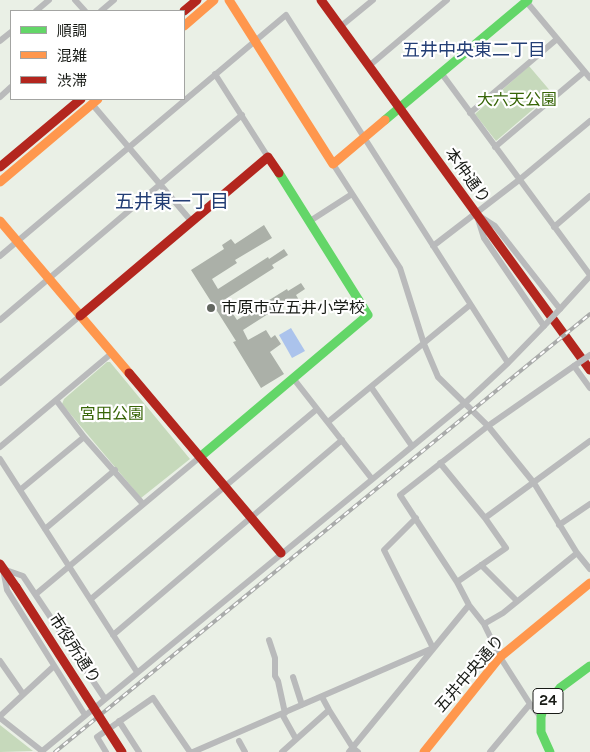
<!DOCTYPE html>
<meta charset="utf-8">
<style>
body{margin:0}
#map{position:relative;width:590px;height:752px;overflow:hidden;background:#eaf0e6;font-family:Karla,"Noto Sans JP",sans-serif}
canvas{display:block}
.legend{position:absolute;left:10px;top:10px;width:175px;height:90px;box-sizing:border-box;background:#fff;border:1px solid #a3a4a2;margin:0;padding:6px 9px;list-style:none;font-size:15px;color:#181b16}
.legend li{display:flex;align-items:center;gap:10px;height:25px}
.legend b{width:25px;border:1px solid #a3a4a2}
</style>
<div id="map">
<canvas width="590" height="752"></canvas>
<ul class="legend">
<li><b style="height:6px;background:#63d668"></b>順調</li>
<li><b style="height:6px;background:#ff974d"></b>混雑</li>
<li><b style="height:6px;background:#b3261e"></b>渋滞</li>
</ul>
</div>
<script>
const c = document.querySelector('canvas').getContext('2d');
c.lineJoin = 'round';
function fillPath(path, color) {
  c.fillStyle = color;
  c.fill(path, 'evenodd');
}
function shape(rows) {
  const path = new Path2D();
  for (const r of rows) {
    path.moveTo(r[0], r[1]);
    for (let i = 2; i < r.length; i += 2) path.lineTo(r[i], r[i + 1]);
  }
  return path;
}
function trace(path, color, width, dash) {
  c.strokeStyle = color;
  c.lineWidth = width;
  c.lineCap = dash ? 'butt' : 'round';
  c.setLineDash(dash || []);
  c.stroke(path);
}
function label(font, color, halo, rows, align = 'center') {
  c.font = font + ' Karla,"Noto Sans JP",sans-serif';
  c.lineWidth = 4.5;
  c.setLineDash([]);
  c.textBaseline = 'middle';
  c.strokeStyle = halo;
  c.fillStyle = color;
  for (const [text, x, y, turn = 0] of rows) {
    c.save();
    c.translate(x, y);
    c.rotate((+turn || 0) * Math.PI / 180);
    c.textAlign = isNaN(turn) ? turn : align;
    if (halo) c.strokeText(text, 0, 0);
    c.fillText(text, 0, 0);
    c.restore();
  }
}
const green = shape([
 [529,66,552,93,496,141,475,114],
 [107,362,110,362,190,459,141,498,62,404,64,399],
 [0,725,33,751,0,752]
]);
const water = shape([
 [291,328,305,351,292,358,279,335]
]);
const building = shape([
 [264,225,272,238,235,260,237,263,212,279,218,289,268,257,269,259,284,249,288,255,272,265,274,268,224,300,237,320,287,289,288,291,301,283,305,289,296,295,305,310,299,314,290,300,243,330,248,340,266,330,271,338,275,335,281,344,270,352,284,374,261,388,233,342,236,341,191,270,224,249,222,245,231,239,235,244]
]);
const street = shape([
 [75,0,85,11],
 [525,0,590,78],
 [36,11,49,0],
 [101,11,114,0],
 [340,27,373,0],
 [0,41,11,32],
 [369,66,447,0],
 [215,74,268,157],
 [442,74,590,275],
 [0,97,11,87],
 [92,104,192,222],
 [470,113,557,39],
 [495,147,584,72],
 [333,164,400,268,424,344,438,377,488,426,534,483,577,553,590,569],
 [481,217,495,226,560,309,590,276],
 [310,221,352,194],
 [554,227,590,196],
 [433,246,519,180,590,121],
 [0,256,286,15,508,363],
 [0,320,242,115],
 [293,378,372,479],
 [0,383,80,316],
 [371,387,412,446],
 [56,400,84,437,143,504],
 [328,422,470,305],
 [0,447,112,353],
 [0,459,137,672],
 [440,463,485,518,506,548,457,582],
 [20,490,84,437],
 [485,518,590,441],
 [559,525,590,504],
 [45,529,115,470],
 [481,565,517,601],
 [36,594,200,457],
 [91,599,317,409],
 [484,624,503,613,577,553],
 [113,635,342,440],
 [269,640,275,658,275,676,278,681,285,713],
 [0,661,23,694],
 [293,677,302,705],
 [322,697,329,710,353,748,358,752],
 [282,714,296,739],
 [85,715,7,590,3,569,23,576,105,699],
 [0,716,54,666],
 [541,717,530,704,500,657,484,624,469,605,457,582,400,495,488,426,574,366,590,388],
 [0,718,42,751],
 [119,721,139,752],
 [239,741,245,752],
 [41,752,465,403,508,363,544,326,484,238,478,219],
 [106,752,97,737,153,698,190,752],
 [193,752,433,648,384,550,416,518],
 [282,752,329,710],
 [349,752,469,605],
 [490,752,530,704]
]);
const fast = shape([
 [385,120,528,0],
 [200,457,368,315,279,173],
 [550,752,541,732,541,717,543,709,560,688,590,666]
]);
const slow = shape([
 [229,0,333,164,385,120],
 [184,26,214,0],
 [0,182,98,99],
 [0,221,129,373],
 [424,752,500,657,590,583]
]);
const jam = shape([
 [321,0,590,370],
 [184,11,197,0],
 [0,167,81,99],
 [80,316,268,157,279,173],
 [129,373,281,553],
 [0,564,16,587]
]);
const rail = shape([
 [55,752,590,314]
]);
const streetBridge = shape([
 [544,326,560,309],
 [574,366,590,355]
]);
const jamBridge = shape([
 [16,587,122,752]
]);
const markers = [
 [211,308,5,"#62665f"]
];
const shields = [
 [548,701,30]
];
const shieldNames = [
 ["24",548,701]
];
const parkNames = [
 ["大六天公園",517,100],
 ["宮田公園",112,414]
];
const streetNames = [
 ["本仲通り",467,176,54],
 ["市役所通り",74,649,57],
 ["五井中央通り",470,674,-49]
];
const poiNames = [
 ["市原市立五井小学校",221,308]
];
const neighbourhoodNames = [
 ["五井中央東二丁目",474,51]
];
const quarterNames = [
 ["五井東一丁目",172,203]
];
fillPath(green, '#c6d9bb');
fillPath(water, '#abc3ec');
fillPath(building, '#abb0a8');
trace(street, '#b9babb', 6);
trace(fast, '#63d668', 9);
trace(slow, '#ff974d', 9);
trace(jam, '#b3261e', 9);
trace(rail, '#a9abaa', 4);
trace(rail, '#fff', 2, [5.5]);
trace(streetBridge, '#b9babb', 6);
trace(jamBridge, '#b3261e', 9);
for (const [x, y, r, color] of markers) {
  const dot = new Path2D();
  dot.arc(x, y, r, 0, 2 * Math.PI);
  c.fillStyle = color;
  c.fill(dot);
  trace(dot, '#fff', 2);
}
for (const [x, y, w] of shields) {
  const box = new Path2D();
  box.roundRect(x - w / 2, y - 12.5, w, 25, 4);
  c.fillStyle = '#fff';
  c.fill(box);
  trace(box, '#181b16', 1);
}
label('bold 15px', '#181b16', null, shieldNames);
label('16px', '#376507', '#fff', parkNames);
label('16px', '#181b16', '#fff', streetNames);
label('16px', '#181b16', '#fff', poiNames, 'left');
label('18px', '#233e75', '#fff', neighbourhoodNames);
label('19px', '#233e75', '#fff', quarterNames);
</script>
